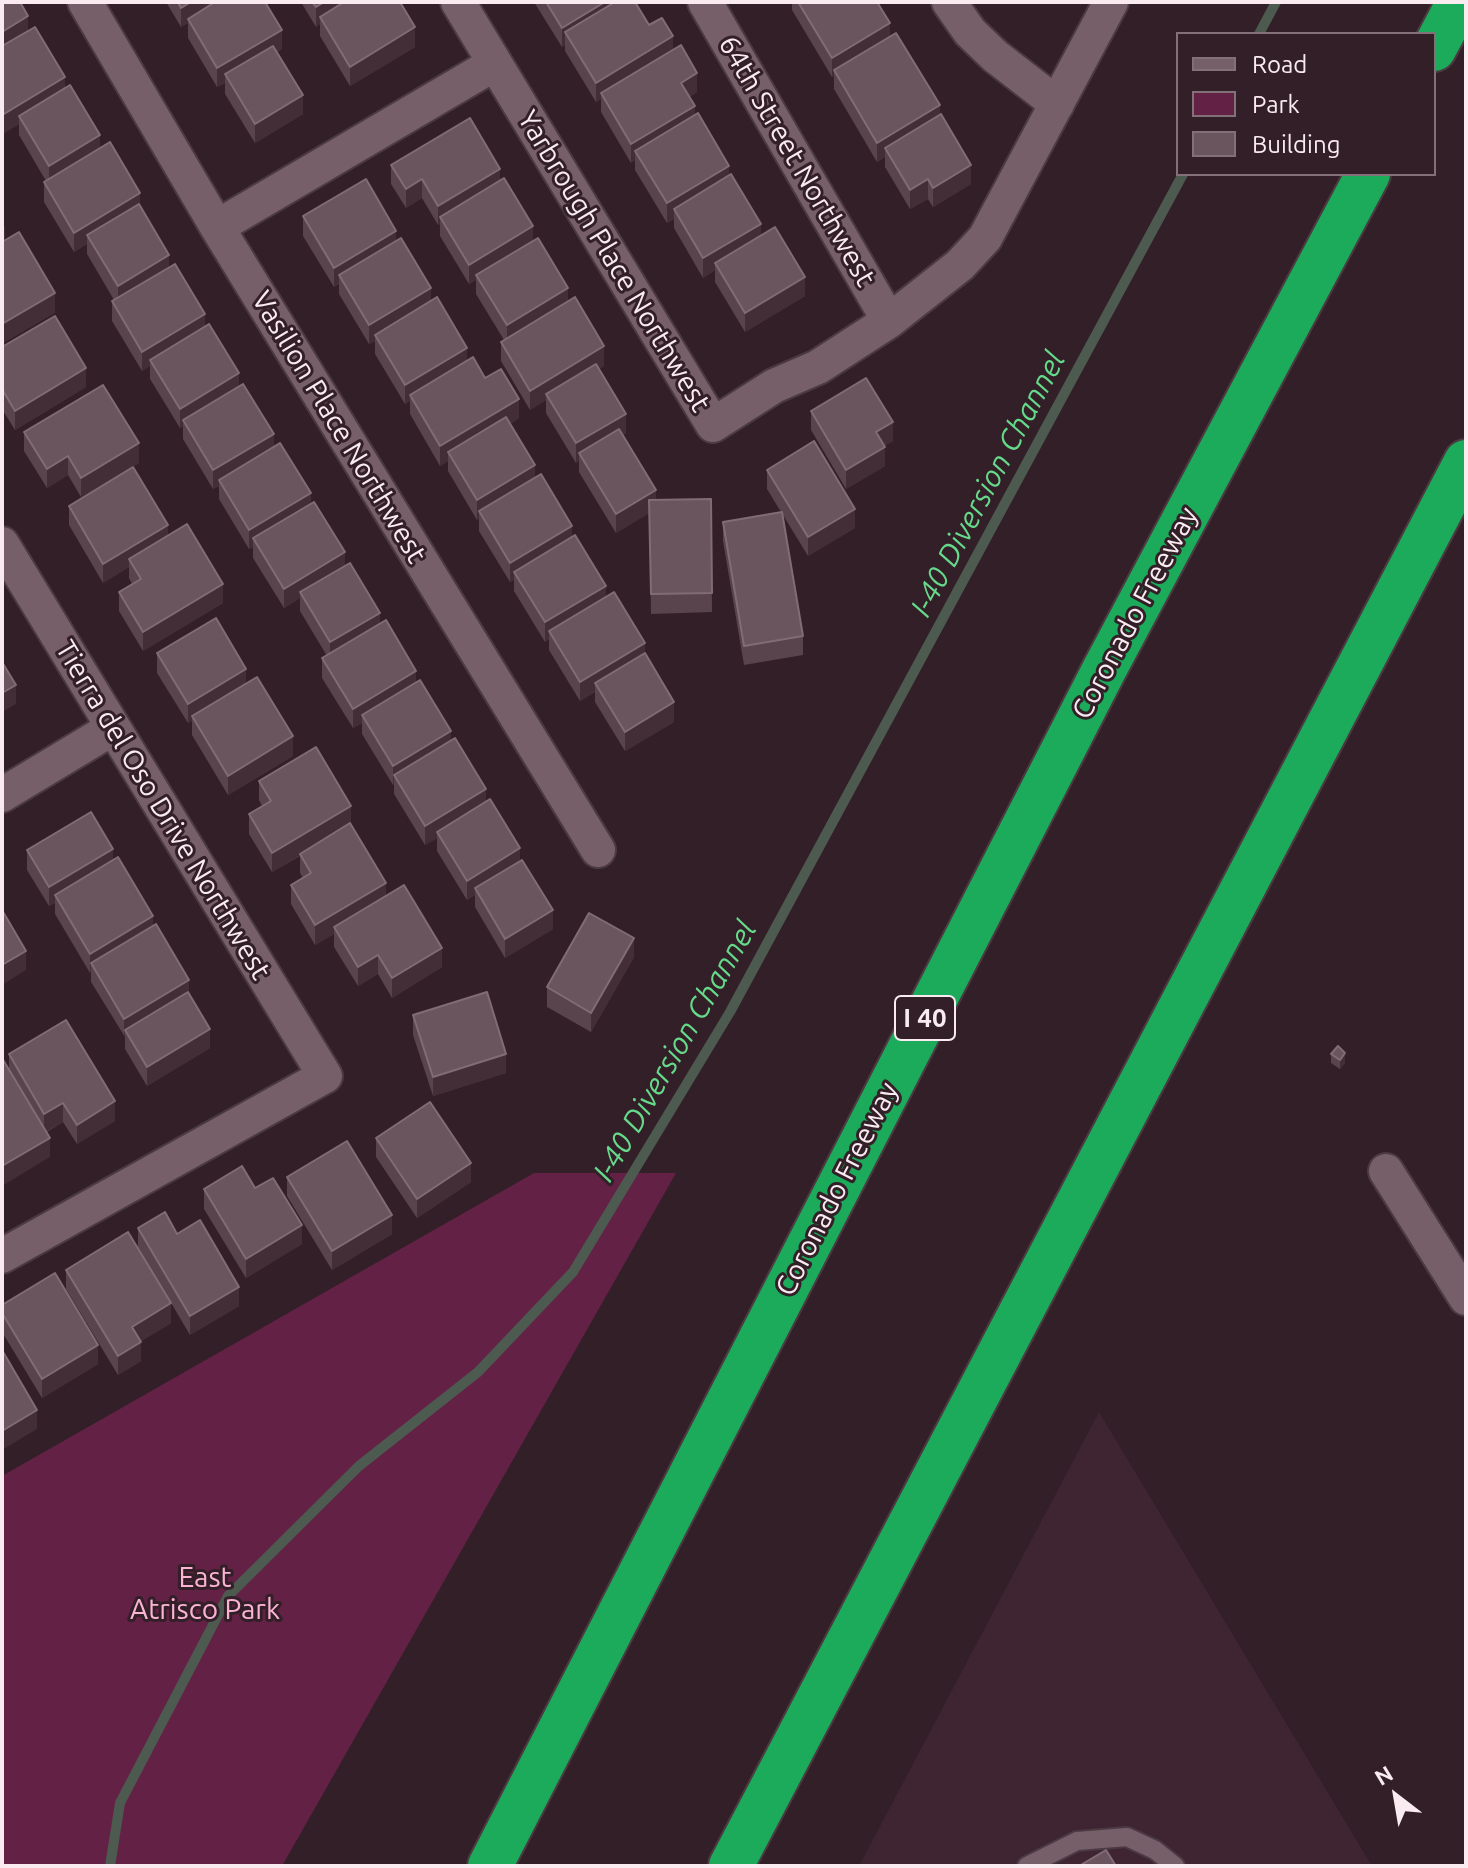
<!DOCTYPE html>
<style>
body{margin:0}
#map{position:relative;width:1468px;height:1868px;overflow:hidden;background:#331f28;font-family:Ubuntu,sans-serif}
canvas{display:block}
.frame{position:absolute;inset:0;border:4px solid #faebf1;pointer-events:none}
.legend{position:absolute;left:1176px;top:32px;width:260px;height:144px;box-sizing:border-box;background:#331f28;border:2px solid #837178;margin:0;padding:10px 14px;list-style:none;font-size:24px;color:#faebf1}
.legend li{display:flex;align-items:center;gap:16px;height:40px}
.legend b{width:40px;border:2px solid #837178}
.north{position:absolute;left:1356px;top:1756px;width:80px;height:80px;-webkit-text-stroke:6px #331f28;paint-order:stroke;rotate:329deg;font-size:22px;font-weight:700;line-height:32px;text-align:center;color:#faebf1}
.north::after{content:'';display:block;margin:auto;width:28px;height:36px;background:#faebf1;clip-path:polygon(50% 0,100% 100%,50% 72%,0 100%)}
</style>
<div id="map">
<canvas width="1468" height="1868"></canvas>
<div class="frame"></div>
<ul class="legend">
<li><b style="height:10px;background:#775f6a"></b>Road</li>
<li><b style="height:22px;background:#632245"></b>Park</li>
<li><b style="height:22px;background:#6a555e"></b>Building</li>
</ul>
<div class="north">N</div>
</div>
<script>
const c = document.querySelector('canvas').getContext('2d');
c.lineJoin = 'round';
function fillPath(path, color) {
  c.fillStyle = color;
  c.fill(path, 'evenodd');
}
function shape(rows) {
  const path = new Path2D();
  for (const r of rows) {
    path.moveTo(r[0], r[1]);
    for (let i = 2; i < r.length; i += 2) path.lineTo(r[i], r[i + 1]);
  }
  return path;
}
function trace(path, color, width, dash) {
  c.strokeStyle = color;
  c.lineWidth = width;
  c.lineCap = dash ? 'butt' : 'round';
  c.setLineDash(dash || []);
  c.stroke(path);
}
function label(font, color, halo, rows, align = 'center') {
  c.font = font + ' Ubuntu,sans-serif';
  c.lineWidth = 6;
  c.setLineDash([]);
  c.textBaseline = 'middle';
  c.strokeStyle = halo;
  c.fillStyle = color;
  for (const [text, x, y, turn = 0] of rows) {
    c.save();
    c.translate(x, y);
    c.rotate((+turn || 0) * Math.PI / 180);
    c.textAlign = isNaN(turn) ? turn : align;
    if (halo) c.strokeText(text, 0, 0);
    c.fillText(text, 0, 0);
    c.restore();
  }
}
const built = shape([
 [1099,1412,1372,1866,859,1866]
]);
const green = shape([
 [534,1173,676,1173,282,1866,2,1866,2,1476]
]);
const stream = shape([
 [1259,34,1276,2],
 [110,1866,120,1803,228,1596,359,1466,478,1372,573,1272,730,1012,1183,174]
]);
const service = shape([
 [1027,1866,1077,1841,1127,1837,1155,1850,1175,1866]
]);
const minor = shape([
 [85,2,217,227,598,850],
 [458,2,713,425,774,386,818,367,889,321,960,265,985,238,1111,2],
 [705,2,889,321],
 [949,2,970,32,995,56,1057,104],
 [217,227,494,64],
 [2,544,325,1076,2,1256],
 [2,795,113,728],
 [1386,1171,1466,1298]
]);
const motorway = shape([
 [1434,49,1459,2],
 [490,1866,1104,670,1368,174],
 [731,1866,1466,462]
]);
const wall = shape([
 [2,2,28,30,65,88,100,148,140,207,169,267,274,447,311,504,345,566,451,741,520,861,553,929,505,958,475,907,475,895,467,900,437,851,437,838,425,845,394,794,394,785,393,785,362,734,362,723,353,728,322,678,322,658,327,656,300,611,300,598,284,608,253,558,253,547,249,549,219,499,219,486,213,489,183,439,183,426,180,428,150,379,150,366,142,371,112,321,112,301,114,300,87,254,87,244,74,252,44,202,44,182,46,181,19,135,19,124,4,133,2,130],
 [166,2,265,2,282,49,277,52,303,114,255,143,225,94,225,83,217,87,188,38,188,23,181,27],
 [301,2,400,2,415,47,350,86,320,36,320,24,316,27],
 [534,2,635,2,649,25,673,50,697,92,689,97,695,115,729,176,761,235,805,296,745,332,715,282,715,270,703,278,674,228,674,219,667,223,635,170,635,160,631,163,601,112,601,99,596,102,565,51,565,45,562,47],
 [792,2,877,2,890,36,940,115,971,184,933,207,928,199,910,209,885,167,885,157,877,162,834,89,834,76,832,77,792,10],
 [391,165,500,181,604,366,599,369,626,433,623,435,656,500,711,499,712,612,651,614,649,513,616,533,579,472,579,461,576,463,546,413,546,400,530,410,501,361,501,342,504,340,476,294,476,280,469,284,440,236,440,224,438,225,422,198,406,208,391,184],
 [303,216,396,240,467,361,485,378,519,418,510,424,535,478,572,537,606,597,645,653,674,722,625,751,595,702,595,692,580,701,549,650,549,639,545,642,514,591,514,580,510,582,479,531,479,518,477,520,448,471,448,461,440,466,410,414,410,401,405,404,375,354,375,341,369,344,339,294,339,284,334,287,303,236],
 [2,347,86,387,15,430,2,409],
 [811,411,893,441,884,446,885,466,846,489,811,430],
 [24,432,139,463,81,497,68,475,47,488,24,451],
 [767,470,855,528,808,556,783,515,803,636,803,655,744,665,723,541,723,522,781,512,767,489],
 [69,506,168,535,223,603,143,651,119,611,119,592,132,584,129,578,129,567,103,583,69,525],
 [157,653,246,683,293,756,228,795,192,735,192,721,188,723,157,673],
 [259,781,351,825,386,896,442,967,392,998,378,974,358,986,334,947,334,934,315,945,291,904,291,885,303,878,300,873,300,856,272,872,249,834,249,814,262,806,259,800],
 [27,850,113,860,153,926,189,994,210,1048,147,1086,125,1049,125,1037,91,982,91,973,90,973,55,914,55,903,49,906,27,870],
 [634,957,591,1032,547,1007,547,987],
 [413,1015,506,1073,433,1096,413,1035],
 [9,1054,115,1121,77,1144,63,1122,47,1132,50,1157,9,1069],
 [1331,1054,1345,1063,1340,1069,1331,1063],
 [376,1138,471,1182,417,1218,376,1157],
 [287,1177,392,1234,332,1270,287,1196],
 [255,1188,302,1244,246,1278,204,1209,204,1189],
 [138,1228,177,1234,239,1306,190,1335,138,1247],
 [66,1270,171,1323,141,1341,141,1361,118,1375,66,1289],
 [2,1305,98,1364,42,1398,2,1332]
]);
const shadedWall = shape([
 [191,2,223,2,188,19,188,23,181,27,181,8],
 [324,2,356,2,320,17,320,24,316,27,316,7],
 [605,2,627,2,565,32,565,45,562,47,562,28],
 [28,16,28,35,2,51,2,32],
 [890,23,890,42,834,70,834,76,832,77,832,58],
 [415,27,415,47,350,86,350,67],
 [282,30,282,49,229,80,225,74,225,83,217,87,217,68],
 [673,36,673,56,601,93,601,99,596,102,596,83],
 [697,73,697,92,681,102,681,83],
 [65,77,65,96,19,116,19,124,4,133,4,114],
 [303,95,303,114,255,143,255,124],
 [940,105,940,125,885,148,885,157,877,162,877,143],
 [695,106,695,125,635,151,635,160,631,163,631,144],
 [100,135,100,155,49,186,49,166],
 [971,165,971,184,933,207,933,188],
 [729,166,729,185,674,209,674,219,667,223,667,203],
 [500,169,500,188,440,217,440,224,438,225,438,206],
 [422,179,422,198,406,208,406,189],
 [928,179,928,199,910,209,910,190],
 [140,193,140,212,87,235,87,244,74,252,74,233],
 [761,224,761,243,715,263,715,270,703,278,703,258],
 [5,226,5,245,2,247,2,228],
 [533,226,533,246,476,275,476,280,469,284,469,265],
 [396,231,396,250,339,275,339,284,334,287,334,268],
 [169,255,169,274,118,306,118,286],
 [805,277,805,296,745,332,745,313],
 [431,288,431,307,375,335,375,341,369,344,369,325],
 [568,288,568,308,507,344,507,325],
 [55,293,55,313,2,344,2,324],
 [205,314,205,333,150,360,150,366,142,371,142,352],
 [604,346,604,366,549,399,546,394,546,400,530,410,530,391],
 [467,348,467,367,410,395,410,401,405,404,405,385],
 [86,368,86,387,15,430,15,411],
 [239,373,239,393,183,420,183,426,180,428,180,409],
 [519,399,519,418,452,459,448,452,448,461,440,466,440,446],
 [626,414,626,433,583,459,579,453,579,461,576,463,576,443],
 [893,422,893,441,876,451,876,432],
 [274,434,274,453,219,480,219,486,213,489,213,470],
 [139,443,139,463,81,497,81,478],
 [885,447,885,466,846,489,846,470],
 [68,456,68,475,47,488,47,469],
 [535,465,535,485,479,511,479,518,477,520,477,500],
 [656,490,656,509,616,533,616,514],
 [311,493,311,512,253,538,253,547,249,549,249,530],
 [855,509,855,528,808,556,808,537],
 [168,525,168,544,129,559,129,567,103,583,103,564],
 [572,526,572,545,514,572,514,580,510,582,510,563],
 [345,552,345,572,300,592,300,598,284,608,284,589],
 [223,584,223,603,143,651,143,632],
 [606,586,606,605,549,631,549,639,545,642,545,622],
 [380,613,380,632,330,662,330,642],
 [645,643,645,663,595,683,595,692,580,701,580,682],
 [246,669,246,688,192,716,192,721,188,723,188,704],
 [416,671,416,690,362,715,362,723,353,728,353,709],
 [16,685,16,704,2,712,2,693],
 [674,702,674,722,625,751,625,732],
 [451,731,451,750,394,775,394,785,393,785,393,766],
 [293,736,293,756,228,795,228,776],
 [486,789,486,808,437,832,437,838,425,845,425,826],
 [351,806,351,825,272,872,272,853],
 [520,848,520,867,475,888,475,895,467,900,467,881],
 [113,849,113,868,55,895,55,903,49,906,49,887],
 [386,883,386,902,334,927,334,934,315,945,315,925],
 [553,910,553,929,505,958,505,939],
 [153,916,153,935,91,963,91,973,90,973,90,954],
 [634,938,634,957,591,1032,591,1013],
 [442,948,442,967,392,998,392,978],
 [26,951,26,970,2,985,2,965],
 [378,955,378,974,358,986,358,967],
 [189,980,189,999,125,1030,124,1038,124,1019],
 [210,1029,210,1048,147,1086,147,1067],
 [1345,1053,1345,1063,1340,1069,1340,1060],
 [506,1054,506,1073,433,1096,433,1077],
 [115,1101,115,1121,77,1144,77,1125],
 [63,1103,63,1122,44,1133,44,1114],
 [50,1138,50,1157,2,1186,2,1166],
 [471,1163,471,1182,417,1218,417,1199],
 [392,1215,392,1234,332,1270,332,1251],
 [302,1225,302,1244,246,1278,246,1259],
 [239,1287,239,1306,190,1335,190,1316],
 [171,1303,171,1323,132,1346,132,1327],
 [141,1342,141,1361,118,1375,118,1356],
 [98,1345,98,1364,42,1398,42,1379],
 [37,1410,37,1429,2,1450,2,1431]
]);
const building = shape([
 [2,2,20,2,28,16,2,32,2,2],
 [178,2,191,2,181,8,178,2],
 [215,2,265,2,282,30,217,68,188,19,215,2],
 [312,2,324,2,316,7,312,2],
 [344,2,400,2,415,27,350,67,320,17,344,2],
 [546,2,605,2,562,28,546,2],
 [615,2,635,2,649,25,662,18,673,36,596,83,565,32,615,2],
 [798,2,877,2,890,23,832,58,798,2],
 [35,27,65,77,4,114,2,111,2,46,35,27],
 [896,33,940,105,877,143,834,70,896,33],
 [681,45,697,73,681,83,695,106,631,144,601,93,681,45],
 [273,46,303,95,255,124,225,74,273,46],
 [70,85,100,135,49,166,19,116,70,85],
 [698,113,729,166,667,203,635,151,698,113],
 [941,114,971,165,933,188,928,179,910,190,885,148,941,114],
 [470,118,500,169,438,206,422,179,406,189,391,165,470,118],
 [110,142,140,193,74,233,44,182,110,142],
 [731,174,761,224,703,258,674,209,731,174],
 [504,178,533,226,469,265,440,217,504,178],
 [366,179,396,231,334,268,303,216,366,179],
 [139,204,169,255,118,286,87,235,139,204],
 [775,227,805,277,745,313,715,263,775,227],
 [19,232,55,293,2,324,2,242,19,232],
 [401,238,431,288,369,325,339,275,401,238],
 [538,238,568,288,507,325,476,275,538,238],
 [175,264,205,314,142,352,112,301,175,264],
 [437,297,467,348,405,385,375,335,437,297],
 [575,297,604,346,530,391,501,342,575,297],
 [55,316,86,368,15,411,2,389,2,347,55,316],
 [209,324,239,373,180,409,150,360,209,324],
 [473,357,485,378,501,369,519,399,440,446,410,395,473,357],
 [596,364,626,414,576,443,546,394,596,364],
 [866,378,893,422,876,432,885,447,846,470,811,411,866,378],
 [243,384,274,434,213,470,183,420,243,384],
 [103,385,139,443,81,478,68,456,47,469,24,432,103,385],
 [506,417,535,465,477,500,448,452,506,417],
 [619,429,656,490,616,514,579,453,619,429],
 [814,441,855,509,808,537,767,470,814,441],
 [280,443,311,493,249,530,219,480,280,443],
 [133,467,168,525,103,564,69,506,133,467],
 [541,474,572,526,510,563,479,511,541,474],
 [711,499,712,593,651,594,649,500,711,499],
 [314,502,345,552,284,589,253,538,314,502],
 [782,512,803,636,744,646,723,522,782,512],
 [187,524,223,584,143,632,119,592,141,579,129,559,187,524],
 [575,535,606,586,545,622,514,572,575,535],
 [350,563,380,613,330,642,300,592,350,563],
 [614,592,645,643,580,682,549,631,614,592],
 [216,618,246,669,188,704,157,653,216,618],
 [386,620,416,671,353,709,322,658,386,620],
 [645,653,674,702,625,732,595,683,645,653],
 [2,662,16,685,2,693,2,662],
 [257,677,293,736,228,776,192,716,257,677],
 [420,680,451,731,393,766,362,715,420,680],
 [455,738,486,789,425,826,394,775,455,738],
 [316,747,351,806,272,853,249,814,271,801,259,781,316,747],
 [490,799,520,848,467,881,437,832,490,799],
 [91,812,113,849,49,887,27,850,91,812],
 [350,823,386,883,315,925,291,885,311,873,300,854,350,823],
 [118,857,153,916,90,954,55,895,118,857],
 [522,860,553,910,505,939,475,888,522,860],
 [404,885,442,948,392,978,378,955,358,967,334,927,404,885],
 [2,910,26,951,2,965,2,910],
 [589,913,634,938,591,1013,547,987,589,913],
 [156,924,189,980,124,1019,91,963,156,924],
 [188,992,210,1029,147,1067,125,1030,188,992],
 [487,992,506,1054,433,1077,413,1015,487,992],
 [66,1020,115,1101,77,1125,63,1103,44,1114,9,1054,66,1020],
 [1338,1046,1345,1053,1340,1060,1331,1054,1338,1046],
 [2,1058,50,1138,2,1166,2,1058],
 [430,1102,471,1163,417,1199,376,1138,430,1102],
 [347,1141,392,1215,332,1251,287,1177,347,1141],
 [242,1166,255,1188,273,1178,302,1225,246,1259,204,1189,242,1166],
 [165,1212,177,1234,200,1220,239,1287,190,1316,138,1228,165,1212],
 [128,1232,171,1303,132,1327,141,1342,118,1356,66,1270,128,1232],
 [55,1273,98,1345,42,1379,2,1313,2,1305,55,1273],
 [2,1350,37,1410,2,1431,2,1350],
 [1106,1850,1116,1866,1079,1866,1106,1850]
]);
const shields = [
 [925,1018,60]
];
const shieldNames = [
 ["I 40",925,1018]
];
const streetNames = [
 ["64th Street Northwest",797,161,60],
 ["Yarbrough Place Northwest",614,261,59],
 ["Vasilion Place Northwest",339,427,59],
 ["Coronado Freeway",1135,613,-62],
 ["Tierra del Oso Drive Northwest",163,810,59],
 ["Coronado Freeway",837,1189,-63]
];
const parkNames = [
 ["East",205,1578],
 ["Atrisco Park",205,1610]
];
const waterNames = [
 ["I-40 Diversion Channel",988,484,-62],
 ["I-40 Diversion Channel",675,1051,-60]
];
fillPath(built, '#3f2431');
fillPath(green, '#632245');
trace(stream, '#4c5a4f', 10);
trace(service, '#4b3a42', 22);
trace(minor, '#4b3a42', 38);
trace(motorway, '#4b3a42', 48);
trace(service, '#775f6a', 18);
trace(minor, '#775f6a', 34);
trace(motorway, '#1bab5a', 44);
fillPath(wall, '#59434c');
fillPath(shadedWall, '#432d36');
fillPath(building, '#6a555e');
trace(building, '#816c75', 2);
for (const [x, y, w] of shields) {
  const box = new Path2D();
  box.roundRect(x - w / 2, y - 22, w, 44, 6);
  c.fillStyle = '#331f28';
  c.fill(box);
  trace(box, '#faebf1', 2);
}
label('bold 26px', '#faebf1', null, shieldNames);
label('28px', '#faebf1', '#331f28', streetNames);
label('28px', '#fbb3d4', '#331f28', parkNames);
label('italic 30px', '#65da8a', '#331f28', waterNames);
</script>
